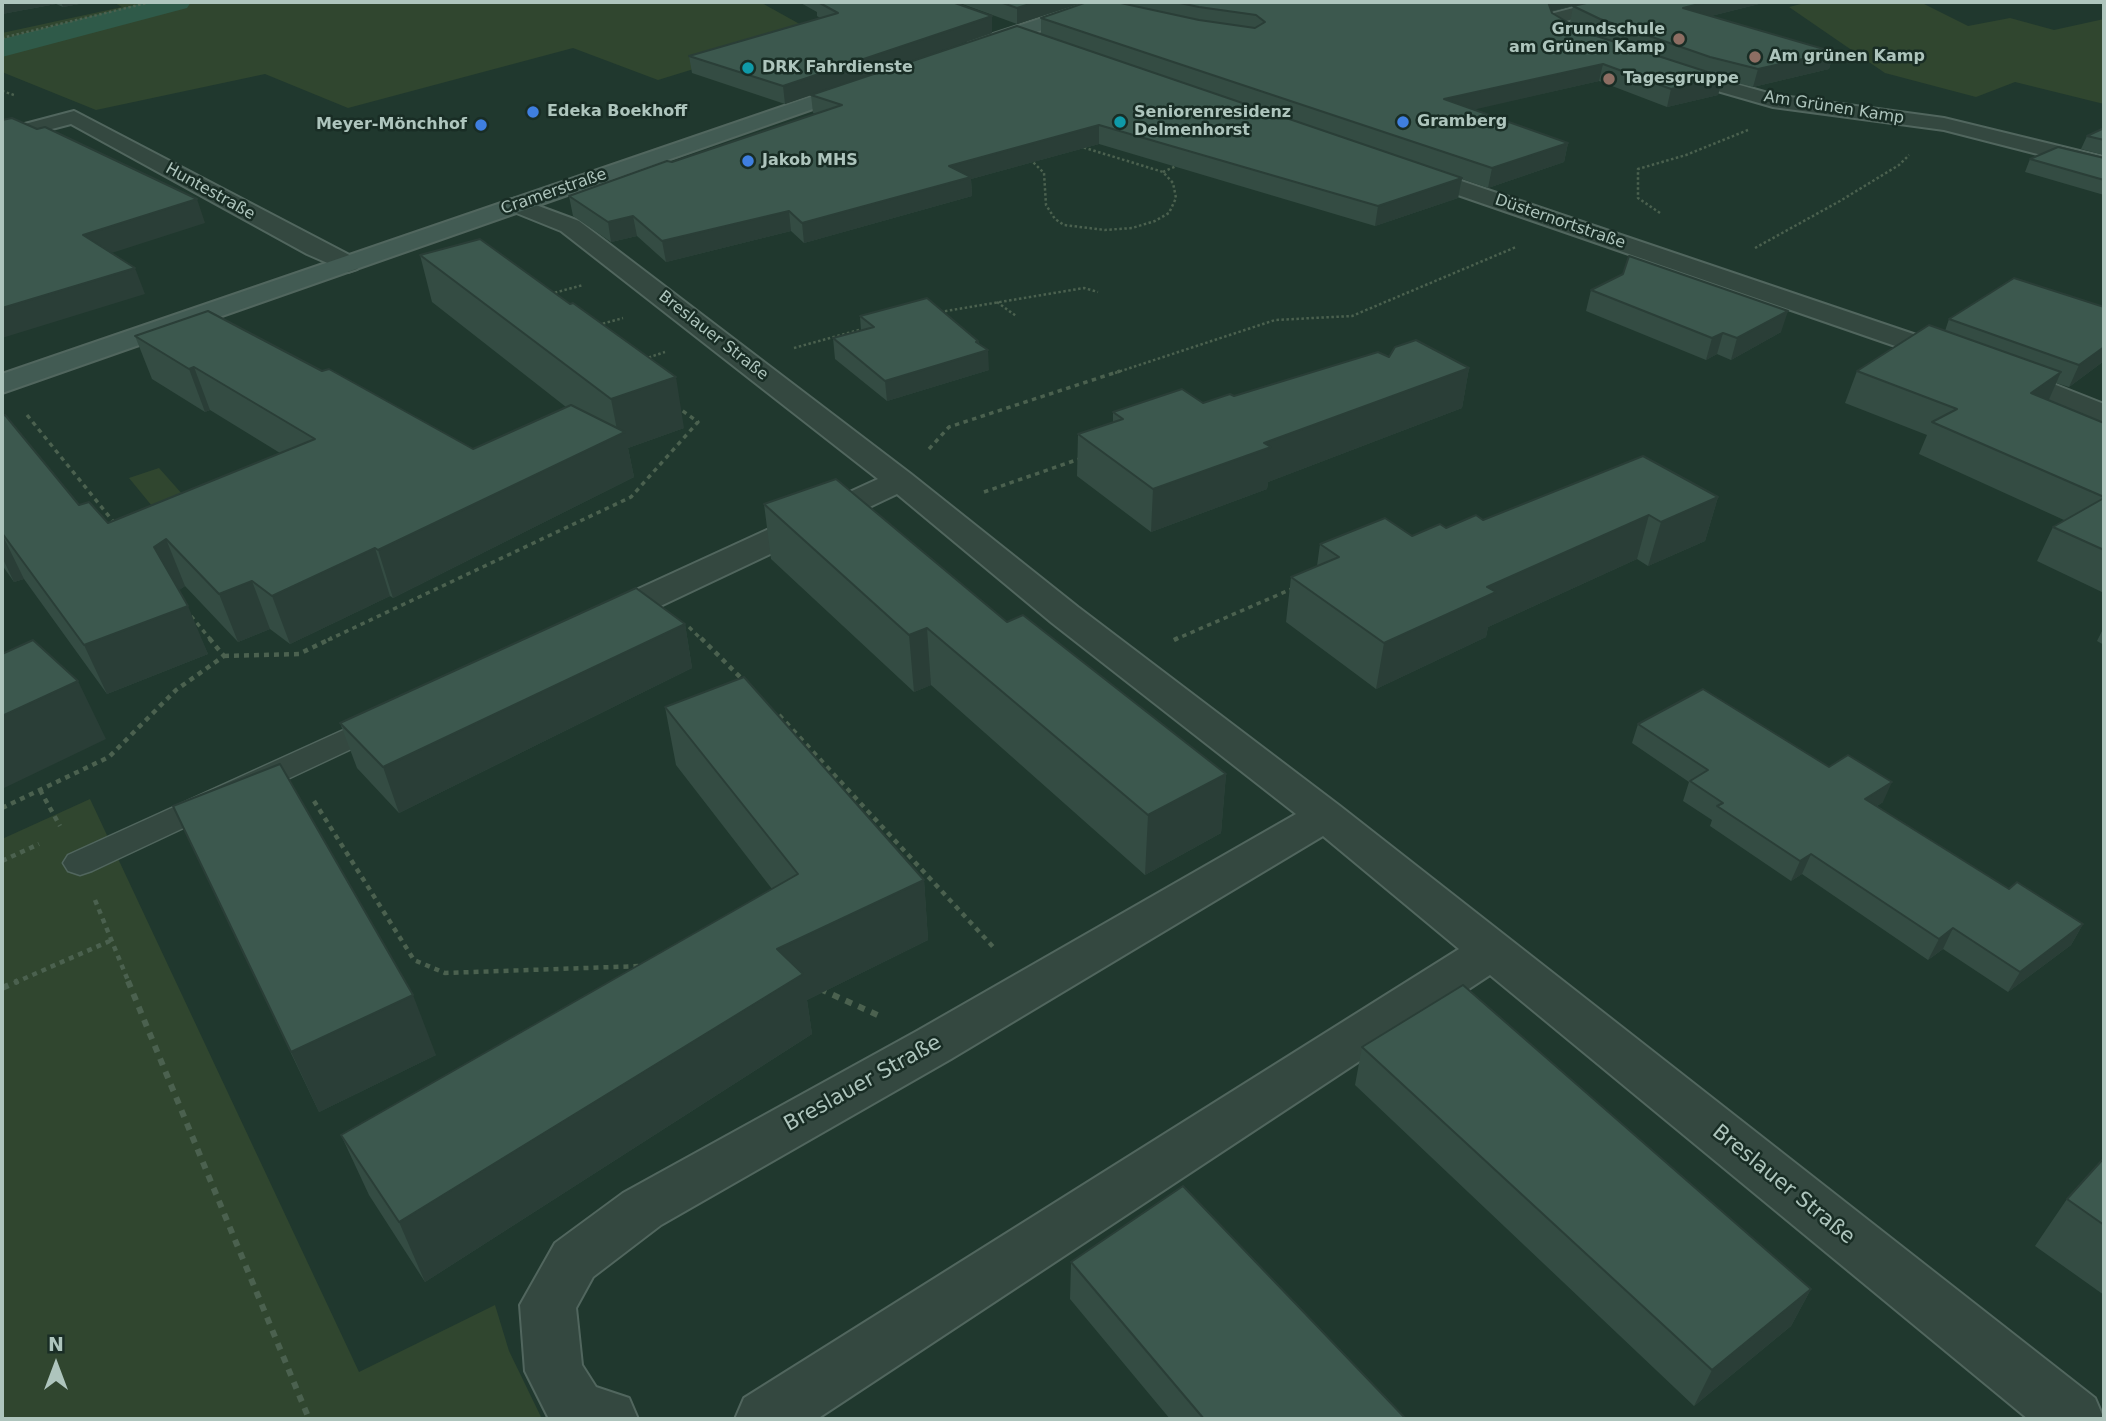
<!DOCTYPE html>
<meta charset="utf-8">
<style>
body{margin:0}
#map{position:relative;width:2106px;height:1421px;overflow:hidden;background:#20382e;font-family:"DejaVu Sans",sans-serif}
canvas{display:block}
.frame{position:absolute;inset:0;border:4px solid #aec5bd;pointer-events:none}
.north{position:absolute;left:21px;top:1330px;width:70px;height:70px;-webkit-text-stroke:5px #192d25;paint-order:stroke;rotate:0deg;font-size:19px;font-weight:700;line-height:28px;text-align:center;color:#aec5bd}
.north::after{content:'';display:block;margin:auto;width:24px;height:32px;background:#aec5bd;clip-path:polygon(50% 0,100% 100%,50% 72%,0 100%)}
</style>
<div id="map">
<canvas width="2106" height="1421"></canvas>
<div class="frame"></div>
<div class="north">N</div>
</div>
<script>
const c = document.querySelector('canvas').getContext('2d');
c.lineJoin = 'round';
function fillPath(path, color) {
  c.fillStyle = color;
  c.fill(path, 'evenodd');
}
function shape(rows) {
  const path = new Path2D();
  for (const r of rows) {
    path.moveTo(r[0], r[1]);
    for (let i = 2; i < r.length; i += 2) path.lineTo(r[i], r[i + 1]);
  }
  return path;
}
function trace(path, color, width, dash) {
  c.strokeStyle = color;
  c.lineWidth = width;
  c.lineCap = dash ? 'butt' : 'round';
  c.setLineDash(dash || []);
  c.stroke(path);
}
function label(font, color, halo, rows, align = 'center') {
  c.font = font + ' "DejaVu Sans",sans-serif';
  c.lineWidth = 5;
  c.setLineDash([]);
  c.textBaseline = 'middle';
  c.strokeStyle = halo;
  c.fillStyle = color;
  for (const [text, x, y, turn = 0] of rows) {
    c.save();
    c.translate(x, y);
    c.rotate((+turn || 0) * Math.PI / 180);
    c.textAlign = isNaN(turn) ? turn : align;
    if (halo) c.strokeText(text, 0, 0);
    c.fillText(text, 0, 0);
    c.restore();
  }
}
const green = shape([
 [113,2,760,2,814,32,658,80,573,48,348,108,265,74,96,110,2,72,2,33,122,7],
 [1809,2,1920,2,1968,26,2010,18,2054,30,2104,19,2104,104,2015,82,1976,97,1885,73,1789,7],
 [159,468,183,495,152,506,129,478],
 [90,799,359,1372,495,1305,509,1351,542,1419,2,1419,2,839]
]);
const canal = shape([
 [147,2,191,2,187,8,2,57,2,39,147,2]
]);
const pathFar3 = shape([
 [2,38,151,2],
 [2,91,14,95],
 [1030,159,1044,173,1046,205,1055,219,1064,225,1105,230,1132,228,1155,221,1169,213,1176,198,1173,183,1163,172,1082,147],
 [1163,172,1181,164],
 [1660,213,1638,198,1638,169,1686,155,1748,130],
 [1755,248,1840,201,1899,165,1909,155],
 [550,294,583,285],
 [997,302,1016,316],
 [940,312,1084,288,1098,292],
 [598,325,623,318],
 [794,348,866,328],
 [644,359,665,352],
 [1115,373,1275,320,1352,316,1516,247]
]);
const pathFar2 = shape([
 [27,415,116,525],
 [929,449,949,427,1120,371],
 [984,492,1082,458],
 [191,616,211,640],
 [689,627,702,640],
 [328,640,631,497,698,422,676,406],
 [1174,640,1294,588]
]);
const pathFar1 = shape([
 [701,638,745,682],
 [1174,640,1178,638],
 [224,656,299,654,332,638],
 [779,715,996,950],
 [40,790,60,826],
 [314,801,414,960,445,973,641,966],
 [2,808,109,757,176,690,224,656,209,638],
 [2,861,39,844],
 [95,900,129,983],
 [14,983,112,940]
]);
const path = shape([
 [128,981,309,1419],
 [2,988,18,981],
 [820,989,882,1017]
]);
const lane = shape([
 [383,712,394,715,398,722,394,729,92,871,80,875,68,871,63,863,68,855,383,712]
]);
const street = shape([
 [1597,2,1625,2,1622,6,1566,21,1567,24,1600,40,1602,44,1600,48,1586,48,1550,27,1547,18,1550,14,1597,2],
 [1669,65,1775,95,1944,118,2104,157,2104,171,1944,130,1773,107,1662,75,1659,71,1669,65],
 [74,111,357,259,361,264,357,269,348,272,307,254,71,124,2,142,2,130,74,111],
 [1411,164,2008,366,2104,404,2104,423,1988,378,1403,176,1400,171,1403,166,1411,164],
 [517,198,579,221,911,474,1078,607,1340,806,2095,1398,2104,1419,2028,1419,1490,975,817,1419,735,1419,744,1398,1459,949,1323,836,951,1059,661,1225,593,1277,576,1308,582,1365,596,1387,629,1398,638,1419,549,1419,525,1371,520,1305,555,1243,623,1193,917,1031,1296,814,1052,623,897,494,614,628,601,631,588,628,583,620,588,612,878,479,561,231,509,210,505,205,509,200,517,198]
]);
const secondary = shape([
 [1091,2,1116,2,1113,6,983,50,969,50,967,46,969,42,1091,2],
 [863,79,870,81,873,85,870,89,2,393,2,374,863,79]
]);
const wall = shape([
 [2,2,90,2,63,7,56,4,2,14],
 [799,2,952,2,992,16,992,33,785,104,692,73,689,56,820,18,817,16,817,12],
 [957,2,1084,2,1017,24],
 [1087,2,1588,2,1551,12,1552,13,1584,32,1597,36,1570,23,1573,6,1591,2,1767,2,1711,16,1834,52,1829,69,1753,87,1722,79,1718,95,1667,107,1599,81,1474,109,1568,143,1564,162,1488,188,1462,179,1458,198,1375,226,1099,144,971,179,972,196,804,243,791,231,666,262,637,236,611,242,573,216,569,196,815,114,813,113,811,95,1041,34,1041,18],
 [2104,128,2104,155,2081,149,2087,136],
 [2104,158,2104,195,2025,172,2030,159],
 [420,255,684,428,628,448,634,477,393,598,390,596,290,644,270,629,238,642,185,586,179,590,208,654,107,694,24,579,14,582,2,565,2,416,79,505,108,523,280,453,210,410,205,412,152,379,135,336,473,449,566,407,432,302],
 [1591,290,1781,332,1731,360,1717,354,1706,360,1586,311],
 [860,316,978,341,989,370,887,401,835,359,833,338,861,331],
 [1949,319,2104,361,2069,387,2056,383,2049,400,2104,423,2104,593,2037,561,2053,527,2064,520,1919,454,1927,435,1845,403,1857,371,1945,331],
 [1389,357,1469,368,1462,408,1268,482,1267,489,1151,532,1077,476,1078,434,1113,423,1113,412,1203,403,1234,396],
 [1718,497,1705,541,1648,566,1637,559,1488,627,1486,637,1376,689,1286,622,1291,577,1317,566,1320,544,1412,536,1483,520],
 [764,504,1007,622,1226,774,1221,833,1145,875,931,685,914,692,771,559],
 [685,624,692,668,399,813,357,768,340,723],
 [2104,627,2104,645,2097,641],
 [665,707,924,880,928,940,807,1000,812,1034,425,1282,369,1195,341,1135,772,889,676,765],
 [1638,724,1883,802,1877,806,2009,889,2083,924,2071,945,2008,992,1943,949,1928,960,1802,874,1791,881,1710,826,1712,820,1683,801,1689,782,1632,743],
 [173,806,436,1055,319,1112],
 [1362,1047,1811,1289,1791,1326,1694,1406,1355,1085],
 [2104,1158,2104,1295,2035,1246,2067,1199],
 [1071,1262,1406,1419,1170,1419,1070,1299]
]);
const shadedWall = shape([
 [2,2,56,2,56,4,2,14],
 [61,2,90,2,63,7],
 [1036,2,1084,2,1017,24,1017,8],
 [1548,2,1588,2,1548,12],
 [1707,2,1767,2,1679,24,1683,8],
 [992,16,992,33,785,104,783,86],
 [1834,52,1829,69,1753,87,1758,69],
 [1603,64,1599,81,1442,117,1444,99],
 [1723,77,1718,95,1667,107,1671,89],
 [1099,125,1099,144,971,179,972,196,804,243,802,223,949,166],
 [1568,143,1564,162,1488,188,1492,168],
 [1462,178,1458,198,1375,226,1378,206],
 [197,199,205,223,93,259,83,235],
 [789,211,791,231,666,262,662,241],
 [633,216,637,236,611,242,608,222],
 [135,268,145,294,2,338,2,308],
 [1788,311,1781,332,1731,360,1737,338],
 [1723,333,1717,354,1706,360,1712,338],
 [978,341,978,353,988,350,989,370,887,401,885,381],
 [2104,347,2104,361,2069,387,2079,365],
 [194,367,210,410,205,412,189,369],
 [1469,368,1462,408,1268,482,1267,489,1151,532,1153,489,1264,443],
 [2061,372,2047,404,2031,393],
 [676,377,684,428,628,448,634,477,393,598,378,550,618,435,611,399],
 [1718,497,1705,541,1648,566,1661,522],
 [1649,515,1637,559,1488,627,1486,637,1376,689,1384,643,1487,587],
 [2,534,24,579,14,582,2,557],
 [166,539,185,586,174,594,154,547],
 [375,548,390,596,290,644,272,596],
 [252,581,270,629,238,642,219,594],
 [188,606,208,654,107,694,84,645],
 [685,624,692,668,399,813,383,767],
 [927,628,931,685,914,692,909,635],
 [78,681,106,739,2,789,2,716],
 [1226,774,1221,833,1145,875,1148,815],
 [1892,782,1883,802,1856,819,1865,799],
 [1811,854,1802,874,1791,881,1800,861],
 [924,880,928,940,807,1000,812,1034,425,1282,399,1222,777,949],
 [2083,924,2071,945,2008,992,2020,972],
 [1953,928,1943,949,1928,960,1939,939],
 [413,995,436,1055,319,1112,291,1052],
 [1811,1289,1791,1326,1694,1406,1712,1370]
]);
const building = shape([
 [818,2,952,2,992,16,783,86,689,56,838,13,818,2],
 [1000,2,1036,2,1017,8,1000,2],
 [1087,2,1116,2,1199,20,1255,28,1265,22,1256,15,1199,7,1175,2,1548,2,1552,13,1584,32,1723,77,1671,89,1603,64,1444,99,1568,143,1492,168,1041,18,1087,2],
 [1591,2,1707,2,1683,8,1834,52,1758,69,1710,57,1600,19,1573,6,1591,2],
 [1017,26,1462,178,1378,206,1099,125,949,166,971,177,802,223,789,211,662,241,633,216,608,222,569,196,667,161,672,162,842,105,811,95,1017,26],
 [12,118,37,129,45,127,197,199,83,235,135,268,2,308,2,120,12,118],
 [2104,128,2104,140,2087,136,2104,128],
 [2058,147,2104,158,2104,180,2030,159,2058,147],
 [480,239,570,304,573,303,676,377,611,399,420,255,480,239],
 [1629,256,1788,311,1737,338,1723,333,1712,338,1591,290,1623,274,1629,256],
 [2014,278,2104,307,2104,347,2079,365,1949,319,2014,278],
 [927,298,978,341,976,342,988,350,885,381,833,338,874,327,860,316,927,298],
 [208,311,322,371,329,369,473,449,571,405,625,432,378,550,375,548,272,596,252,581,219,594,166,539,154,547,188,606,84,645,2,533,2,416,5,415,79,505,89,502,108,523,315,439,194,367,189,369,135,336,208,311],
 [1929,325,2061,372,2031,393,2104,423,2104,497,1932,422,1957,409,1857,371,1929,325],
 [1416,340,1469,368,1264,443,1271,447,1153,489,1078,434,1123,419,1113,412,1182,389,1203,403,1230,394,1234,396,1378,352,1389,357,1395,347,1416,340],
 [1643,456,1718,497,1661,522,1649,515,1487,587,1496,592,1384,643,1291,577,1339,557,1320,544,1385,518,1412,536,1440,524,1446,528,1476,515,1483,520,1643,456],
 [836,479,1007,622,1023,615,1226,774,1148,815,927,628,909,635,764,504,836,479],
 [2104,498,2104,550,2053,527,2104,498],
 [636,588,685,624,383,767,340,723,636,588],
 [33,640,78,681,2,716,2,654,33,640],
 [744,677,924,880,777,949,803,974,399,1222,341,1135,798,874,665,707,744,677],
 [1703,689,1829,767,1848,755,1892,782,1865,799,2009,889,2017,882,2083,924,2020,972,1953,928,1939,939,1811,854,1800,861,1717,806,1723,803,1690,781,1708,770,1638,724,1703,689],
 [280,764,413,995,291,1052,173,806,280,764],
 [1463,985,1811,1289,1712,1370,1362,1047,1463,985],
 [2104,1158,2104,1225,2067,1199,2104,1158],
 [1183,1186,1406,1419,1204,1419,1071,1262,1183,1186]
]);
const markers = [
 [1679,39,7,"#8d6e63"],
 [1755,57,7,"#8d6e63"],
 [748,68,7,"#0f9aa8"],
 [1609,79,7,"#8d6e63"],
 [533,112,7,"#3f7fe0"],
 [1120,122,7,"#0f9aa8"],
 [1403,122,7,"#3f7fe0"],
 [481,125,7,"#3f7fe0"],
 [748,161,7,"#3f7fe0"]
];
const farPoinames = [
 ["Grundschule",1665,30,"right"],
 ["am Grünen Kamp",1665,48,"right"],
 ["Am grünen Kamp",1769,57],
 ["DRK Fahrdienste",762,68],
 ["Tagesgruppe",1623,79],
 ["Edeka Boekhoff",547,112],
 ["Seniorenresidenz",1134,113],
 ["Delmenhorst",1134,131],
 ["Gramberg",1417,122],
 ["Meyer-Mönchhof",467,125,"right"],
 ["Jakob MHS",762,161]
];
const farStreetnames = [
 ["Am Grünen Kamp",1834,108,9],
 ["Huntestraße",210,192,29],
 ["Cramerstraße",554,192,-19],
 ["Düsternortstraße",1560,222,19],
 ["Breslauer Straße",713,336,38]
];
const nearStreetnames = [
 ["Breslauer Straße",863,1084,-29],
 ["Breslauer Straße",1783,1185,39]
];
fillPath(green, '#30462f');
fillPath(canal, '#2f5a49');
trace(lane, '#51665e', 3);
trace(street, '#51665e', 4);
trace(secondary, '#51665e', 4);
trace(pathFar3, '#4b614f', 2.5, [2.5, 2.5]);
trace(pathFar2, '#4b614f', 3.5, [4.5, 4.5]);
trace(pathFar1, '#4b614f', 4.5, [5, 5]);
trace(path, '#4b614f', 6, [7, 7]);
fillPath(lane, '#344840');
fillPath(street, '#344840');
fillPath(secondary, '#425b53');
fillPath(wall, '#344c43');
fillPath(shadedWall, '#2a3e37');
fillPath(building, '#3c584e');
trace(building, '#2a3e37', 2);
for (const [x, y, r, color] of markers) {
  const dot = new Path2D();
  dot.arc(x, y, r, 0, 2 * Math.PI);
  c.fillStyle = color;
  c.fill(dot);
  trace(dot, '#192d25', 2.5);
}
label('bold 16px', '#aec5bd', '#192d25', farPoinames, 'left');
label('16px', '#aec5bd', '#192d25', farStreetnames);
label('21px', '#aec5bd', '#192d25', nearStreetnames);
</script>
